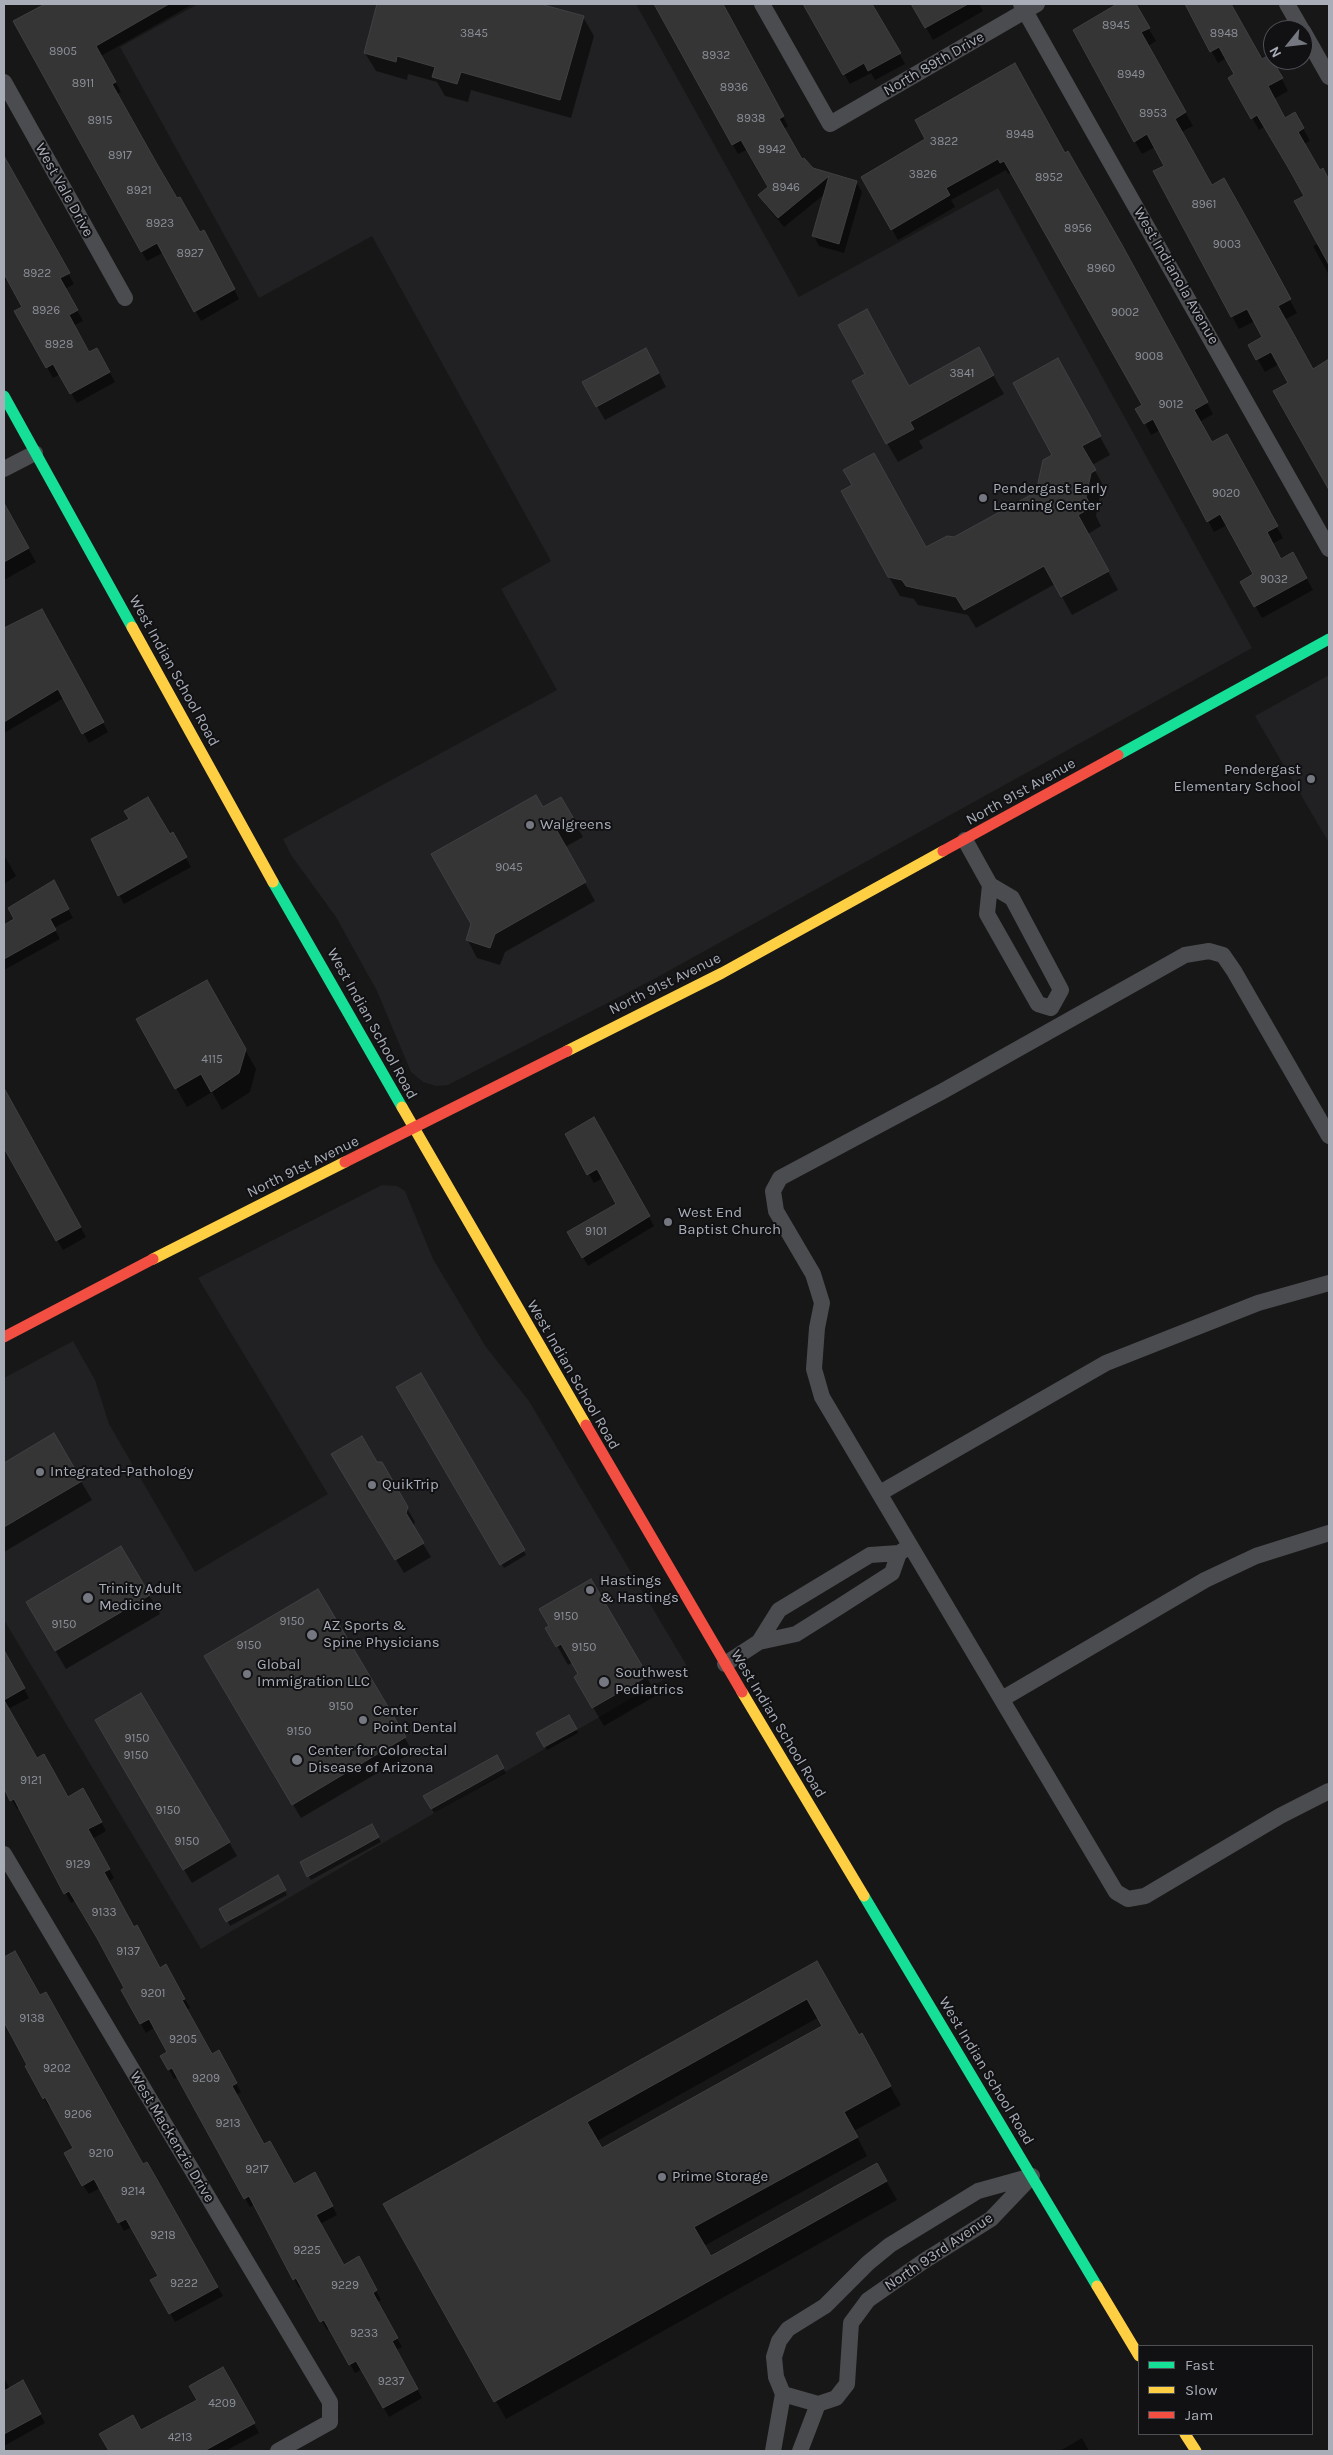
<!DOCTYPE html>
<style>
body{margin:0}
#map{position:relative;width:1333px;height:2455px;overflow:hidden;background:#171717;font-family:Karla,sans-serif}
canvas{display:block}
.frame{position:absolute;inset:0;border:5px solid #a8adb8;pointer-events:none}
.legend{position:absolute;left:1138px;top:2345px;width:175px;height:90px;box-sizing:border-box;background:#111113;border:1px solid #4d4f55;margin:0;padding:6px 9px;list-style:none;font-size:15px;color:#a8adb8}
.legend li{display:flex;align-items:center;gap:10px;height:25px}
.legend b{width:25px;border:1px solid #4d4f55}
.north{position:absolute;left:1263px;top:20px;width:50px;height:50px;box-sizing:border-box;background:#111113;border:1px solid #4d4f55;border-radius:50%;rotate:241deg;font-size:14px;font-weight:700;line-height:20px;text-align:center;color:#a8adb8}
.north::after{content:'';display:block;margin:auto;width:18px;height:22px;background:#757880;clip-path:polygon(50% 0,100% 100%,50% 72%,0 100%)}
</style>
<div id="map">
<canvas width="1333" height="2455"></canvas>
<div class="frame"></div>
<ul class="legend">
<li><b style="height:6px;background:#16e098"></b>Fast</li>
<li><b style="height:6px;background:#ffcf43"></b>Slow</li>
<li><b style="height:6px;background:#f24e42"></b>Jam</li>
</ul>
<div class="north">N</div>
</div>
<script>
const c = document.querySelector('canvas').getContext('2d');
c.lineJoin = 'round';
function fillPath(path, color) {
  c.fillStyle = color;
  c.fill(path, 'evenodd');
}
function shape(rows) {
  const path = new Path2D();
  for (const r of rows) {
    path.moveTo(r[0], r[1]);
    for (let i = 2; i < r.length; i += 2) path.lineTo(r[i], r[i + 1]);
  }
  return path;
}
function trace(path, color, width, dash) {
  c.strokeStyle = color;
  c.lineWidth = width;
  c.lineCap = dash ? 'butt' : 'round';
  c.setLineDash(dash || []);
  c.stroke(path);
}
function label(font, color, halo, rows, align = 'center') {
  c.font = font + ' Karla,sans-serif';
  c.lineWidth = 4;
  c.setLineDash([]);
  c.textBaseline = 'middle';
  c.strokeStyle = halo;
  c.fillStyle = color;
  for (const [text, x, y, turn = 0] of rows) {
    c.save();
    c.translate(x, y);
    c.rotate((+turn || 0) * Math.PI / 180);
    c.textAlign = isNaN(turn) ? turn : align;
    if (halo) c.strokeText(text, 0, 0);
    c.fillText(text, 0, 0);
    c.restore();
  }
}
const built = shape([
 [198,4,636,4,799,297,998,188,1252,648,654,979,448,1085,436,1086,423,1082,411,1072,377,991,336,917,291,855,283,839,557,690,501,589,551,561,372,236,259,298,120,47],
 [1329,675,1329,843,1255,716],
 [382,1185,397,1186,405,1191,433,1259,486,1347,529,1401,687,1666,201,1949,4,1620,4,1378,73,1341,95,1380,109,1424,195,1572,328,1494,198,1278]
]);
const shadow = shape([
 [47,4,193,4,101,56,121,92,117,94,162,176,199,234,209,241,239,299,201,321,164,252,147,261,15,22],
 [379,4,535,4,583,17,594,36,571,118,471,90,468,102,445,96,437,82,408,74,407,80,376,71,365,53],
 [654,4,720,4,788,126,784,129,802,161,812,169,856,182,862,192,844,253,819,246,814,236,826,193,784,227,766,205,760,195,769,188,748,149,738,154],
 [804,4,872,4,905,64,875,80,871,73,850,84],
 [913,4,979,4,983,11,933,40],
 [1119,4,1134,4,1156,41,1148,46,1193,126,1181,132,1211,186,1223,180,1297,313,1284,320,1312,370,1325,363,1329,370,1329,487,1275,391,1289,383,1279,364,1265,372,1250,346,1264,338,1255,321,1239,329,1173,208,1175,207,1166,166,1155,147,1142,154,1074,31],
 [1186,4,1230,4,1261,60,1276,68,1288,91,1274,99,1285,119,1295,114,1310,141,1304,144,1319,171,1322,170,1329,181,1329,275,1313,246,1319,243,1305,196,1265,126,1259,130,1252,118,1236,75,1226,58,1218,63],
 [927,139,1064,154,1127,256,1213,414,1199,422,1211,444,1226,436,1283,538,1272,544,1281,560,1293,554,1313,590,1262,618,1242,582,1255,575,1227,525,1214,532,1160,430,1151,435,1145,423,1144,405,1012,172,1008,174,1006,170,951,200,955,207,898,240,863,178],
 [4,159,74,284,65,289,83,321,73,326,89,354,96,349,115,382,77,403,60,374,53,378,16,312,24,307,8,279,4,281],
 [978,349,1004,394,919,441,923,448,898,462,887,443,909,387],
 [654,363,666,387,605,420,597,406],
 [1068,378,1110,455,1092,465,1105,489,1101,491,1096,516,1101,526,1088,534,1118,590,1072,615,1055,584,976,628,968,615,918,605,914,599,900,596,889,577,926,549,955,538,1037,493,1054,455],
 [10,517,36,562,4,580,4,521],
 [42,610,108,732,89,743,64,698,4,733,4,631],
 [560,798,583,837,565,847,595,901,505,952,500,965,477,958,467,939],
 [172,834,191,867,124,904,119,895],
 [4,855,16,876,4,884],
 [58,890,73,918,54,928,60,939,4,970,4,927],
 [207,982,256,1069,250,1092,222,1110,212,1092,187,1107,138,1020],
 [4,1090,86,1237,63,1250,4,1148],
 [594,1119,654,1226,588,1266,569,1232,618,1205,603,1178,594,1183,566,1134],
 [421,1374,526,1555,504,1568,398,1388],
 [54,1435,92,1500,4,1552,4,1465],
 [333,1454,381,1463,415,1522,413,1527,431,1557,404,1573],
 [121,1547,160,1614,66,1669,27,1602],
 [591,1581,657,1695,604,1726,576,1678,580,1675,573,1662,568,1665,547,1628],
 [317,1590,413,1752,301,1818,205,1656],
 [6,1656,29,1698,8,1709,36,1760,67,1799,83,1790,106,1831,92,1839,114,1878,108,1882,133,1929,160,1969,166,1966,190,2008,186,2010,211,2056,218,2052,241,2092,236,2095,264,2145,293,2185,320,2183,337,2215,320,2224,344,2266,358,2258,381,2300,377,2302,402,2347,396,2350,422,2398,389,2417,362,2369,355,2373,330,2328,327,2330,302,2287,299,2288,255,2204,250,2207,178,2077,174,2079,162,2056,169,2052,155,2027,146,2033,122,1990,126,1988,76,1900,71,1903,20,1807,17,1809,4,1786,4,1657],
 [569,1716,578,1733,547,1750,538,1733],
 [96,1721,229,1842,237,1856,192,1883],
 [496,1756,506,1773,434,1813,425,1796],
 [371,1825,381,1842,311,1880,301,1863],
 [278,1877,287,1895,230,1926,221,1909],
 [15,1953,143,2166,146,2164,223,2296,175,2322,152,2281,160,2277,132,2227,124,2231,100,2188,89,2194,83,2185,66,2153,75,2148,51,2106,49,2107,44,2098,29,2065,4,2020,4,2016,7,2015,4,2009,4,1959],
 [817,1962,901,2105,854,2131,867,2156,704,2246,710,2258,877,2165,897,2200,506,2419,385,2204],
 [819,2017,824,2026,601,2150,597,2141],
 [223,2368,259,2433,225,2451,109,2451,198,2400],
 [4,2378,10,2389,22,2382,45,2423,4,2446],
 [1082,2438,1089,2451,1060,2451]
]);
const building = shape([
 [45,4,169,4,96,46,116,82,112,84,157,164,177,198,180,197,200,232,204,230,235,289,194,312,157,243,141,252,13,21,45,4],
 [377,4,540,4,584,16,560,100,461,72,457,84,432,77,435,67,397,56,396,62,364,53,377,4],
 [654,4,723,4,784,116,779,119,802,159,804,158,813,168,857,181,839,244,812,236,829,176,778,218,758,195,768,187,741,140,732,145,654,4],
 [803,4,872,4,901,53,868,71,864,63,843,75,803,4],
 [911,4,968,4,925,28,911,4],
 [1117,4,1136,4,1150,28,1141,32,1186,112,1175,119,1212,185,1224,178,1261,244,1291,299,1278,306,1313,369,1329,359,1329,490,1273,391,1288,383,1271,352,1256,360,1248,345,1262,337,1247,309,1231,317,1153,171,1164,166,1147,134,1134,142,1073,30,1117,4],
 [1185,4,1231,4,1262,59,1269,55,1283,78,1268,86,1285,118,1295,112,1304,128,1298,132,1320,170,1323,168,1329,180,1329,265,1294,201,1304,196,1289,169,1257,115,1251,119,1228,78,1234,74,1219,47,1210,52,1185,4],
 [1015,63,1065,153,1068,151,1121,243,1208,402,1194,410,1212,442,1227,434,1278,526,1267,532,1281,559,1293,552,1307,578,1254,607,1240,582,1253,574,1220,514,1207,522,1153,419,1144,424,1135,409,1142,405,1004,161,1000,163,998,159,946,188,950,195,891,230,861,177,925,139,915,120,1015,63],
 [4,156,70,273,60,278,78,310,69,315,89,352,97,348,110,372,70,394,53,364,46,368,14,311,22,307,4,274,4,156],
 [867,309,909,386,979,347,994,375,910,422,914,429,886,444,852,381,865,374,838,325,867,309],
 [646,348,659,373,596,407,582,382,646,348],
 [1058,358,1101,436,1082,446,1096,470,1091,473,1086,497,1092,507,1078,515,1109,571,1061,597,1044,566,964,610,956,597,906,586,902,580,888,577,841,491,852,485,843,470,874,453,926,547,947,536,954,537,1036,492,1043,460,1052,455,1013,383,1058,358],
 [4,503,29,548,4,562,4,503],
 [42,609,104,722,82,734,58,689,4,722,4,628,42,609],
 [536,795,543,807,561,797,574,819,556,829,586,882,495,934,490,948,466,940,471,924,431,854,536,795],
 [148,797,170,834,173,832,187,857,118,896,91,839,129,819,124,811,148,797],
 [54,880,69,909,50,919,56,930,4,959,4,925,14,919,8,908,54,880],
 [207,980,246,1049,239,1073,211,1092,201,1074,175,1089,136,1019,207,980],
 [4,1088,81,1227,56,1241,4,1148,4,1088],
 [594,1117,650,1216,582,1258,567,1232,616,1204,597,1169,587,1175,565,1134,594,1117],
 [421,1373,525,1550,500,1565,396,1387,421,1373],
 [54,1433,82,1481,4,1527,4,1463,54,1433],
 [362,1436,377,1462,382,1462,408,1507,406,1513,424,1543,395,1560,331,1454,362,1436],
 [121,1546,150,1595,55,1651,26,1602,121,1546],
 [591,1579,648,1676,592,1708,574,1677,578,1674,561,1644,556,1647,545,1628,549,1626,539,1609,591,1579],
 [318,1589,406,1737,292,1805,204,1656,318,1589],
 [4,1650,25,1688,4,1700,37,1758,44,1754,68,1797,83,1788,102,1822,88,1829,110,1869,104,1872,134,1927,137,1925,160,1968,166,1964,185,1999,182,2000,212,2054,219,2050,237,2083,232,2086,264,2144,270,2141,294,2184,315,2172,333,2206,316,2215,344,2265,359,2256,377,2290,373,2293,398,2338,392,2341,418,2389,383,2408,356,2361,349,2365,324,2320,320,2322,296,2278,293,2280,249,2196,244,2199,172,2068,168,2070,160,2056,167,2052,149,2019,140,2024,121,1990,124,1988,97,1938,69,1891,64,1894,14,1799,10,1801,4,1788,4,1650],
 [141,1693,230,1842,183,1870,95,1720,141,1693],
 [569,1715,577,1729,544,1747,536,1733,569,1715],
 [497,1755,504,1768,431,1809,423,1796,497,1755],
 [372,1824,379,1837,307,1877,300,1862,372,1824],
 [278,1875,286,1890,226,1922,219,1909,278,1875],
 [15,1951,40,1995,46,1992,143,2164,147,2162,218,2287,169,2314,150,2280,158,2276,126,2219,118,2223,94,2179,82,2186,64,2153,73,2148,45,2097,43,2099,25,2066,27,2065,4,2022,4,1957,15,1951],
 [817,1961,859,2035,862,2033,891,2086,844,2112,858,2137,694,2227,711,2256,877,2163,887,2181,494,2402,383,2204,817,1961],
 [807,1999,822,2026,602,2148,587,2122,807,1999],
 [223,2367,255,2423,204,2451,109,2451,99,2434,133,2415,141,2430,197,2400,189,2386,223,2367],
 [23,2380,41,2414,4,2434,4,2391,23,2380]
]);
const street = shape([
 [762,4,830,124,1037,4],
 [1021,4,1329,549],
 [1287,4,1302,30],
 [1303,31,1329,77],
 [4,82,125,298],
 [4,469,35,453],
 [965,840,990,885,1012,898,1061,990,1051,1008],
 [990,885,987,914,1038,1004,1051,1008],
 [1329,1136,1234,971,1223,955,1209,951,1185,955,943,1091,780,1178,773,1191,776,1211,813,1274,822,1303,817,1328,814,1369,822,1397,1116,1892,1128,1899,1145,1896,1280,1816,1329,1791],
 [880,1493,1106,1363,1258,1303,1329,1283],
 [759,1642,779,1610,870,1555,899,1553,907,1548],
 [725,1664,759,1642,796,1634,839,1607,892,1573,899,1553],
 [1002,1699,1205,1580,1256,1556,1329,1533],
 [4,1854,330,2402,330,2422,278,2451],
 [783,2394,818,2404,836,2398,847,2384,851,2323,868,2300,924,2261,991,2219,1032,2176],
 [773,2451,783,2394,776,2377,774,2357,779,2341,788,2329,825,2306,868,2263,890,2245,978,2191,1032,2176],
 [800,2451,818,2404]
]);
const fast = shape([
 [4,396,132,627],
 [1118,755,1329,639],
 [273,882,402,1107],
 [864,1896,1097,2286]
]);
const slow = shape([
 [132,627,273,882],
 [567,1051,722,973,943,851],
 [402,1107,586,1425],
 [153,1259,345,1162],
 [742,1692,864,1896],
 [1097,2286,1139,2356],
 [1185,2434,1196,2451]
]);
const jam = shape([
 [943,851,1118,755],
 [345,1162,567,1051],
 [4,1337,153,1259],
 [586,1425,742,1692]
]);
const markers = [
 [983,498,5,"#757880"],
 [1311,779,5,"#757880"],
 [530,825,5,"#757880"],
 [668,1222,5,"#757880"],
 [40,1472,5,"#757880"],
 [372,1485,5,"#757880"],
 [590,1590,5,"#757880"],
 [88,1598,6,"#757880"],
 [312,1635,6,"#757880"],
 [247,1674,5,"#757880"],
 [604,1682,6,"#757880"],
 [363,1720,5,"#757880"],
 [297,1760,6,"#757880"],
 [662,2177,5,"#757880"]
];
const numberNames = [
 ["8945",1116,26],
 ["3845",474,34],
 ["8948",1224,34],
 ["8905",63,52],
 ["8932",716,56],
 ["8949",1131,75],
 ["8911",83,84],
 ["8936",734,88],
 ["8953",1153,114],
 ["8938",751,119],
 ["8915",100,121],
 ["8948",1020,135],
 ["3822",944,142],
 ["8942",772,150],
 ["8917",120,156],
 ["3826",923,175],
 ["8952",1049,178],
 ["8946",786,188],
 ["8921",139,191],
 ["8961",1204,205],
 ["8923",160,224],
 ["8956",1078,229],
 ["9003",1227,245],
 ["8927",190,254],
 ["8960",1101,269],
 ["8922",37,274],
 ["8926",46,311],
 ["9002",1125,313],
 ["8928",59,345],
 ["9008",1149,357],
 ["3841",962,374],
 ["9012",1171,405],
 ["9020",1226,494],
 ["9032",1274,580],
 ["9045",509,868],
 ["4115",212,1060],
 ["9101",596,1232],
 ["9150",566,1617],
 ["9150",292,1622],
 ["9150",64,1625],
 ["9150",249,1646],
 ["9150",584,1648],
 ["9150",341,1707],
 ["9150",299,1732],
 ["9150",137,1739],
 ["9150",136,1756],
 ["9121",31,1781],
 ["9150",168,1811],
 ["9150",187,1842],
 ["9129",78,1865],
 ["9133",104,1913],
 ["9137",128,1952],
 ["9201",153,1994],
 ["9138",32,2019],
 ["9205",183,2040],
 ["9202",57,2069],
 ["9209",206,2079],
 ["9206",78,2115],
 ["9213",228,2124],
 ["9210",101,2154],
 ["9217",257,2170],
 ["9214",133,2192],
 ["9218",163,2236],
 ["9225",307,2251],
 ["9222",184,2284],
 ["9229",345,2286],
 ["9233",364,2334],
 ["9237",391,2382],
 ["4209",222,2404],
 ["4213",180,2438]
];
const streetNames = [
 ["North 89th Drive",934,64,-30],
 ["West Vale Drive",64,190,61],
 ["West Indianola Avenue",1176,276,60],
 ["West Indian School Road",174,671,61],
 ["North 91st Avenue",1021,792,-29],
 ["North 91st Avenue",665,984,-26],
 ["West Indian School Road",372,1024,61],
 ["North 91st Avenue",303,1167,-26],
 ["West Indian School Road",573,1375,60],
 ["West Indian School Road",778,1724,59],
 ["West Indian School Road",986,2071,59],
 ["West Mackenzie Drive",172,2137,59],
 ["North 93rd Avenue",939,2252,-34]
];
const poiNames = [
 ["Pendergast Early",993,489],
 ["Learning Center",993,506],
 ["Pendergast",1301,770,"right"],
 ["Elementary School",1301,787,"right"],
 ["Walgreens",540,825],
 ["West End",678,1213],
 ["Baptist Church",678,1230],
 ["Integrated-Pathology",50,1472],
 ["QuikTrip",382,1485],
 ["Hastings",600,1581],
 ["& Hastings",600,1598],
 ["Trinity Adult",99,1589],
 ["Medicine",99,1606],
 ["AZ Sports &",323,1626],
 ["Spine Physicians",323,1643],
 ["Global",257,1665],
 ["Immigration LLC",257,1682],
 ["Southwest",615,1673],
 ["Pediatrics",615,1690],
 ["Center",373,1711],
 ["Point Dental",373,1728],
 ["Center for Colorectal",308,1751],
 ["Disease of Arizona",308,1768],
 ["Prime Storage",672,2177]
];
fillPath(built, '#212123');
fillPath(shadow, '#0007');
fillPath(building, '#353536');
trace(building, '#3f4043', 1);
trace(street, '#4b4c50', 16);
trace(fast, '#16e098', 11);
trace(slow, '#ffcf43', 11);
trace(jam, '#f24e42', 11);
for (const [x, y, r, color] of markers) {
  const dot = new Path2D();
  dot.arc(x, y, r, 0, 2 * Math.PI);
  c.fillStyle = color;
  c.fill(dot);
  trace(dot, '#111113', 2);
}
label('12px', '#8b8f98', null, numberNames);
label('15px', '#a8adb8', '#111113', streetNames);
label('15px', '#a8adb8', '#111113', poiNames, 'left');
</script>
